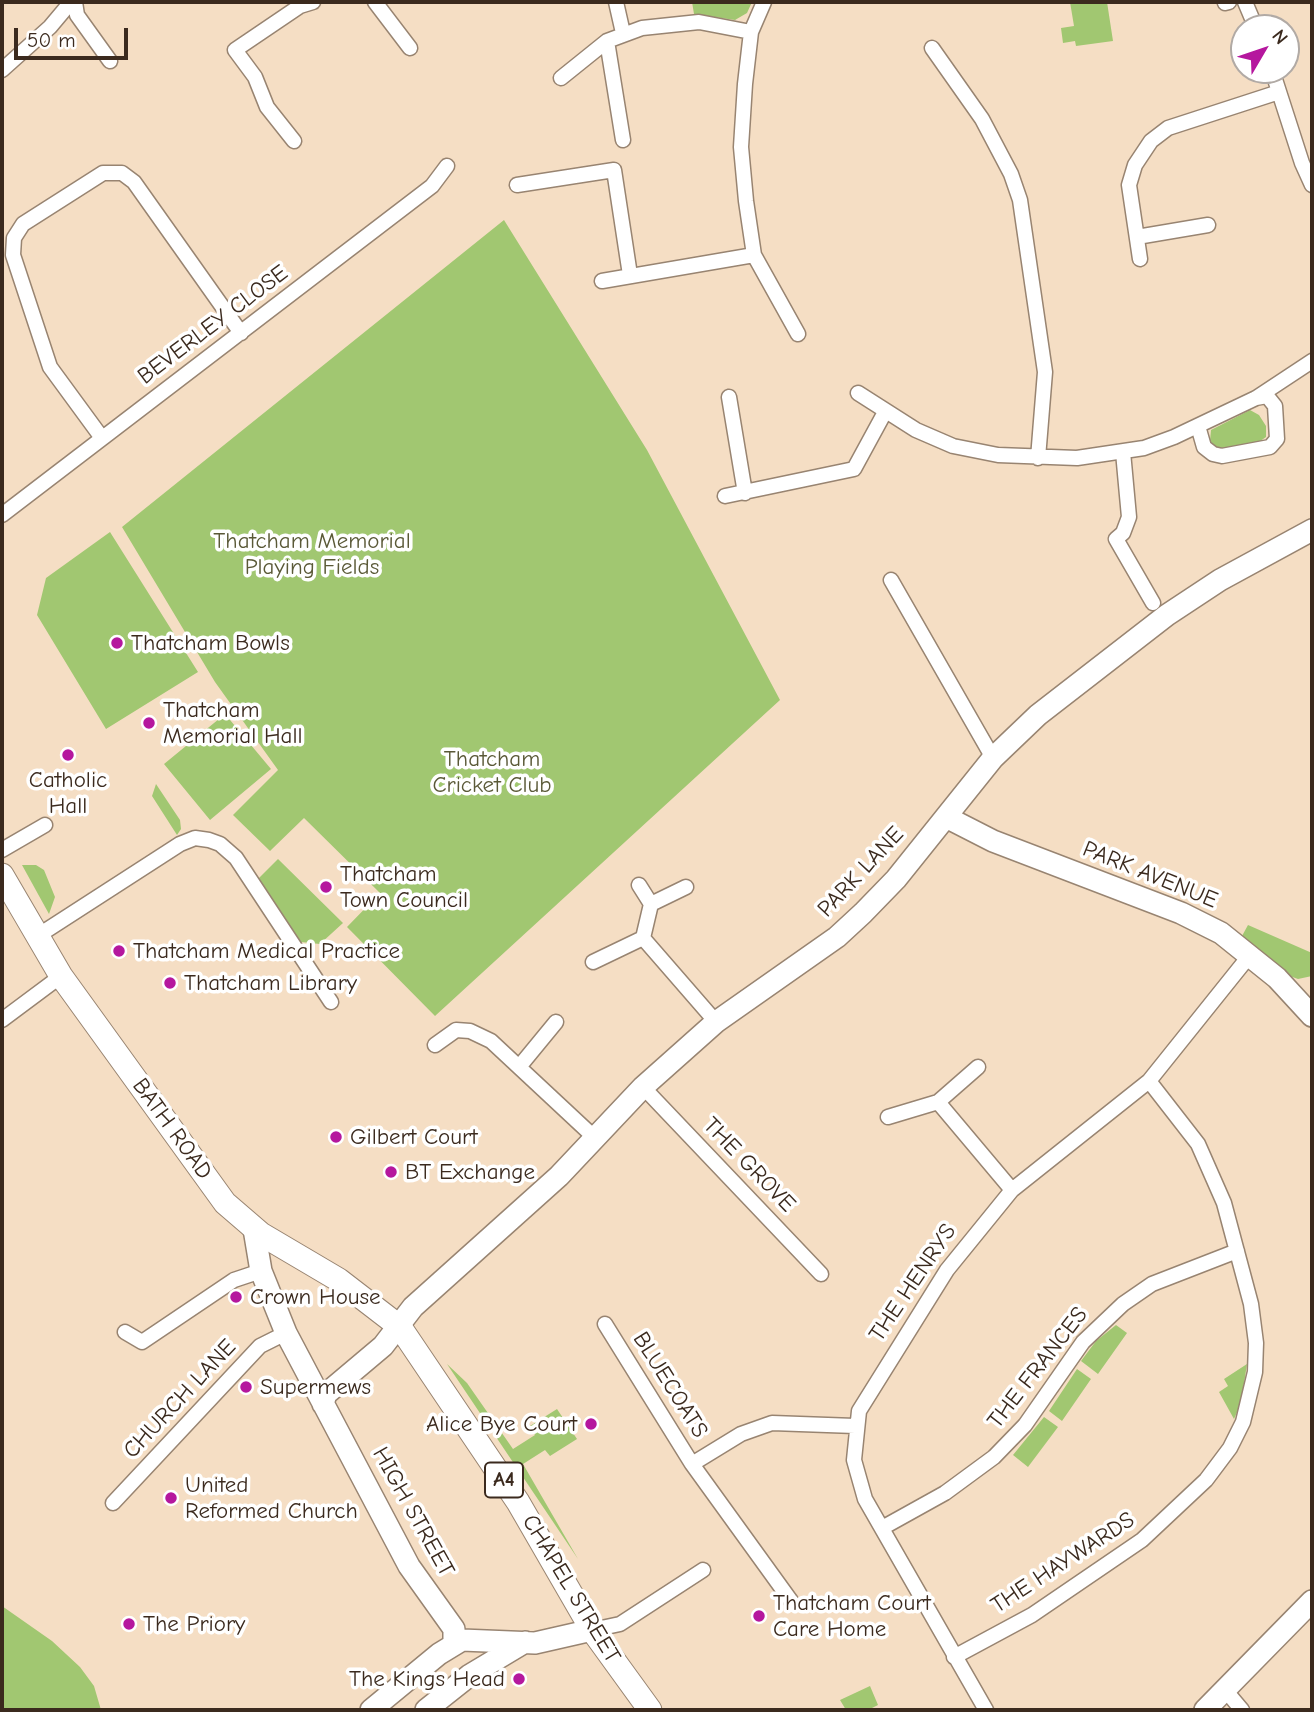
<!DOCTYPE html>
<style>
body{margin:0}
#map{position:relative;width:1314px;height:1712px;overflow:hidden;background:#f5dec4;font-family:"Comic Neue",sans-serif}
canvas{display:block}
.frame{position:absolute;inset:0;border:4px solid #3b2a1e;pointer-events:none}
.north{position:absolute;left:1230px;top:14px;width:70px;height:70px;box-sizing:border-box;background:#fff;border:2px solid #b1aaa5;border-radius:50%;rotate:51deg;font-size:19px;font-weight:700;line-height:28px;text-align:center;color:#3b2a1e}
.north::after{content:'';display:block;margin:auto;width:24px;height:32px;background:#b5179e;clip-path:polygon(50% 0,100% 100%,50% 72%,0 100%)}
.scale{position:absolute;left:14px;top:28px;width:114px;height:32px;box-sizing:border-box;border:4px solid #3b2a1e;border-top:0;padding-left:9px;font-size:21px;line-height:24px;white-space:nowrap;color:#3b2a1e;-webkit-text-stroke:5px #fff;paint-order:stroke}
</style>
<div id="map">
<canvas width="1314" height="1712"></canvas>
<div class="frame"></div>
<div class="north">N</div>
<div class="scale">50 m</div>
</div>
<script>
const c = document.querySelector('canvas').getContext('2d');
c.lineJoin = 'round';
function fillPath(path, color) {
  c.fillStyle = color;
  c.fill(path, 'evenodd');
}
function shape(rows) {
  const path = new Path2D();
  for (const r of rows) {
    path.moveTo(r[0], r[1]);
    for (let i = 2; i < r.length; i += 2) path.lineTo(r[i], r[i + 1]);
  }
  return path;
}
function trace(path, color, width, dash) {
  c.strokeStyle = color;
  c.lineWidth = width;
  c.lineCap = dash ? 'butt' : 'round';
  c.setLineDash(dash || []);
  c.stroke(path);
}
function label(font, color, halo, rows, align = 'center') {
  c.font = font + ' "Comic Neue",sans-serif';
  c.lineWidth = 7;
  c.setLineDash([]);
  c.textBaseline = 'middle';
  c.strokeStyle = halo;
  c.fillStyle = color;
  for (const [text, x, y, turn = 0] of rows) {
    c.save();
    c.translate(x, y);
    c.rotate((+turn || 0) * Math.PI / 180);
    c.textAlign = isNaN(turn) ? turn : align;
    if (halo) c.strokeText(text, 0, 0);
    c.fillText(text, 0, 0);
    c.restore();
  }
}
const green = shape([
 [692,2,752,2,747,13,735,20,694,14],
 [1070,2,1107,2,1113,41,1076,46,1075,41,1063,43,1061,28,1074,26],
 [504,220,647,450,780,700,435,1016,347,927,380,893,304,818,270,851,233,815,278,770,215,682,122,527],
 [1250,410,1259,415,1266,426,1266,437,1256,444,1216,449,1210,441,1211,430],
 [110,532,198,672,106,729,37,615,46,578],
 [225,714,271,769,210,820,164,764],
 [156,784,180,820,181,829,177,835,152,796],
 [278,859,343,923,320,944,301,942,257,880],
 [22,865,36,865,44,870,55,897,49,914],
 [1248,925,1312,953,1312,976,1298,979,1284,974,1242,936],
 [1116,1325,1127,1333,1098,1374,1081,1361,1096,1341],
 [447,1364,467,1383,513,1449,535,1435,530,1426,557,1409,577,1439,550,1456,545,1450,523,1464,578,1559],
 [1247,1364,1241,1403,1234,1419,1219,1392,1228,1386,1224,1379],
 [1077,1369,1091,1379,1062,1421,1049,1411],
 [1044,1417,1058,1427,1028,1467,1013,1455],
 [2,1606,52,1641,80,1667,94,1686,101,1710,2,1710],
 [870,1686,878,1705,868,1710,846,1710,840,1700]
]);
const street = shape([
 [75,2,77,15,110,61],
 [375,2,410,48],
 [616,2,623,33],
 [764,2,751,32,745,84,741,147,746,201,754,255,798,334],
 [1245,2,1256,28],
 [1225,3,1229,2],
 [607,41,623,140],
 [932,48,982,119,1011,174,1020,200,1045,372,1038,458],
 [2,70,50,27,71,2],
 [1272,70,1302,163,1312,185],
 [561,78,607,41,642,28,699,22,751,32],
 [294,141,267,107,255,77,235,50,300,6,313,2],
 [517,185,614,170,630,275],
 [1137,237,1208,225],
 [1140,259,1129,185,1135,165,1151,141,1168,128,1279,92],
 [602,281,754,255],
 [858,393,916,430,953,446,998,455,1077,458,1144,448,1174,437,1256,398,1312,361],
 [729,397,745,493],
 [1198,426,1204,447,1213,454,1222,456,1270,447,1277,439,1275,406,1267,396,1256,398],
 [102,438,50,367,13,255,14,238,23,224,103,173,122,173,134,182,241,333],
 [1123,452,1129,517,1123,533,1116,539,1153,603],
 [725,496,854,469,885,412],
 [2,515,432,186,447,166],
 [891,580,993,758],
 [2,850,45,825],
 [639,885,651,904],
 [686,887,651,904,643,938,716,1022],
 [36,937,180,844,195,838,209,840,220,844,236,858,331,1002],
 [593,962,643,938],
 [2,1020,61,976],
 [435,1045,456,1030,470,1031,491,1041,595,1138],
 [519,1067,556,1022],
 [978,1067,938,1102,1012,1190],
 [643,1087,821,1274],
 [888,1117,938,1102],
 [605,1324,692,1464,741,1434,772,1423,855,1426],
 [125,1332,142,1342,234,1280,261,1271],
 [692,1464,791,1601],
 [113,1503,260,1346,286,1333],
 [882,1528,945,1493,994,1457,1025,1425,1083,1342,1123,1304,1152,1284,1237,1251],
 [592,1630,620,1624,703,1570],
 [954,1657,1032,1615,1142,1540,1206,1480,1230,1448,1243,1422,1255,1372,1256,1343,1251,1304,1224,1203,1198,1144,1149,1081],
 [1226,1691,1242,1710],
 [986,1710,865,1499,854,1460,859,1411,947,1270,1012,1190,1149,1081,1250,955]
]);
const secondary = shape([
 [946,817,993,841,1181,913,1221,933,1277,978,1312,1016],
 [254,1229,261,1271,286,1333,409,1566,454,1629,454,1643],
 [323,1404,326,1394,383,1346,413,1307,559,1176,643,1087,716,1022,837,937,863,913,896,879,993,758,1038,715,1167,615,1220,580,1312,530],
 [371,1710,439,1654,462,1640,535,1643,592,1630],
 [426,1710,470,1675,525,1642],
 [1205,1710,1312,1601]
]);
const primary = shape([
 [2,875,61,976,225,1203,261,1234,339,1280,400,1327,518,1502,592,1630,650,1710]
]);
const markers = [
 [117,643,7,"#b5179e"],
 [149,723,7,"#b5179e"],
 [68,755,7,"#b5179e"],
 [326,887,7,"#b5179e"],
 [119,951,7,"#b5179e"],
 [170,983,7,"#b5179e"],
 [336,1137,7,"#b5179e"],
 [391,1172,7,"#b5179e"],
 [236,1297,7,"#b5179e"],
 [246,1387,7,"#b5179e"],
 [591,1424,7,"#b5179e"],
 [171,1498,7,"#b5179e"],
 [759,1616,7,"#b5179e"],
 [129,1624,7,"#b5179e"],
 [519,1679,7,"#b5179e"]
];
const shields = [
 [504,1480,38]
];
const shieldNames = [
 ["A4",504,1480]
];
const streetNames = [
 ["BEVERLEY CLOSE",213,325,-37],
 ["PARK LANE",861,872,-47],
 ["PARK AVENUE",1150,875,22],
 ["BATH ROAD",172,1129,54],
 ["THE GROVE",749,1165,46],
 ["THE HENRYS",913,1283,-56],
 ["THE FRANCES",1038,1368,-52],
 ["BLUECOATS",670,1385,58],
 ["CHURCH LANE",180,1399,-47],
 ["HIGH STREET",413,1512,61],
 ["THE HAYWARDS",1063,1563,-33],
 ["CHAPEL STREET",571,1589,59]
];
const parkNames = [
 ["Thatcham Memorial",312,541],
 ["Playing Fields",312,567],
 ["Thatcham",492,759],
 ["Cricket Club",492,785]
];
const poiNames = [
 ["Thatcham Bowls",131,643],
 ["Thatcham",163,710],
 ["Memorial Hall",163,736],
 ["Catholic",68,780,"center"],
 ["Hall",68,806,"center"],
 ["Thatcham",340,874],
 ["Town Council",340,900],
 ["Thatcham Medical Practice",133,951],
 ["Thatcham Library",184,983],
 ["Gilbert Court",350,1137],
 ["BT Exchange",405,1172],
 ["Crown House",250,1297],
 ["Supermews",260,1387],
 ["Alice Bye Court",577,1424,"right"],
 ["United",185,1485],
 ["Reformed Church",185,1511],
 ["Thatcham Court",773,1603],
 ["Care Home",773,1629],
 ["The Priory",143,1624],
 ["The Kings Head",505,1679,"right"]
];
fillPath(green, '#a1c771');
trace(street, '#988471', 17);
trace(secondary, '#988471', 24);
trace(primary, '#988471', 25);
trace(street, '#fff', 14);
trace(secondary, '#fff', 21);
trace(primary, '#fff', 23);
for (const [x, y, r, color] of markers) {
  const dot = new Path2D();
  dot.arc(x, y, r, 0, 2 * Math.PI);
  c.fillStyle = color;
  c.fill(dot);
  trace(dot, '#fff', 2.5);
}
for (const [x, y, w] of shields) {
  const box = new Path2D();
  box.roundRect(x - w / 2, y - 17.5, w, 35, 5);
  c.fillStyle = '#fff';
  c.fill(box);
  trace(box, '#3b2a1e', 2);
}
label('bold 21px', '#3b2a1e', null, shieldNames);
label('23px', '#3b2a1e', '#fff', streetNames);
label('23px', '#5a5937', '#fff', parkNames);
label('23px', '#3b2a1e', '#fff', poiNames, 'left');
</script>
